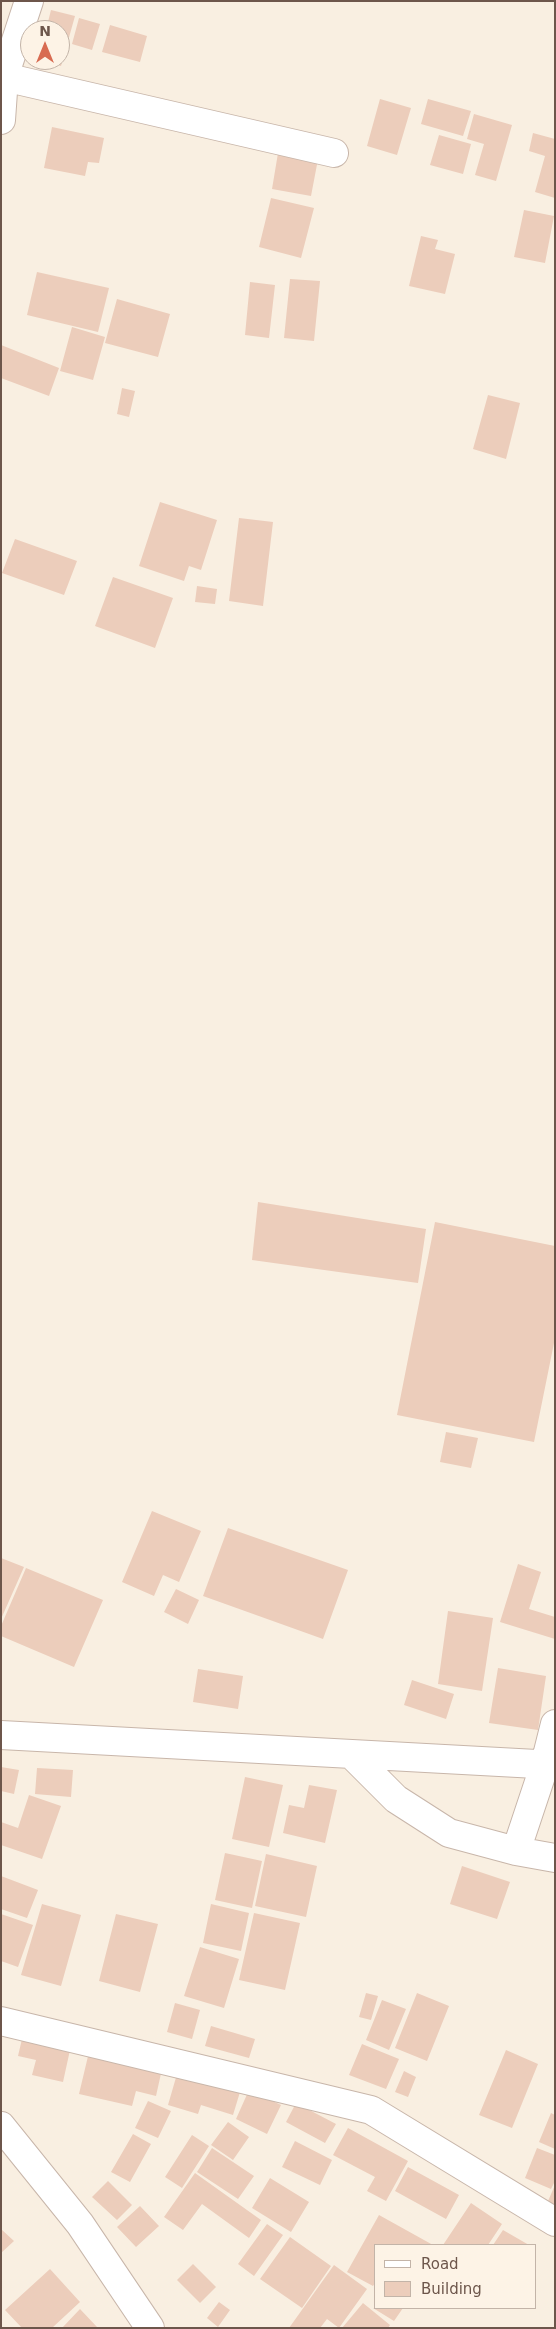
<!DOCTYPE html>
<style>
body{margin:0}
#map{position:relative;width:556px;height:2329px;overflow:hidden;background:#f9efe1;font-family:"DejaVu Sans",sans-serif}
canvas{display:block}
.frame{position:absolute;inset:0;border:2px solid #6d564b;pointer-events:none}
.legend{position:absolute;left:374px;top:2244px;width:162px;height:65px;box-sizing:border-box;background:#fdf3e6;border:1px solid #c3b4a8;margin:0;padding:6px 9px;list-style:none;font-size:15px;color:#6d564b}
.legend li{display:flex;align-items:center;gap:10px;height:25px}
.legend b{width:25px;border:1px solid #c3b4a8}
.north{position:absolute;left:20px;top:20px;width:50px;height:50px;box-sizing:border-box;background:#fdf3e6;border:1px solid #c3b4a8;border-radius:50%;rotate:0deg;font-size:14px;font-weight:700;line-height:20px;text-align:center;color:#6d564b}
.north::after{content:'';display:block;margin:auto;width:18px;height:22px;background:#d86b51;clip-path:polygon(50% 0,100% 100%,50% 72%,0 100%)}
</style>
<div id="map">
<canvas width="556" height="2329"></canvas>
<div class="frame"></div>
<ul class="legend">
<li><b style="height:6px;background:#fff"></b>Road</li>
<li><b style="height:14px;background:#eccdbb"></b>Building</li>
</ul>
<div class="north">N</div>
</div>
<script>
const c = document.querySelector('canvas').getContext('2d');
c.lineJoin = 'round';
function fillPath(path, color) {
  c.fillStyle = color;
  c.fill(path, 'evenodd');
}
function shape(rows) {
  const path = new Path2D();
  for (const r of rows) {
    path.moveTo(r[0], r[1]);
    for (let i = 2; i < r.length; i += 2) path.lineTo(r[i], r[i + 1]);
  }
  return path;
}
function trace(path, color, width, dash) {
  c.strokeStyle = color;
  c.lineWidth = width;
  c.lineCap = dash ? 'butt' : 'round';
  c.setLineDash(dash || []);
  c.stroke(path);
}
const building = shape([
 [51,10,75,16,61,66,46,62,46,60,60,60,60,30,46,30],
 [79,18,100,24,92,50,72,44],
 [110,25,147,36,140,62,102,52],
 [380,99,411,108,397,155,367,146],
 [428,99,471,111,463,136,421,124],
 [474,114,512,125,496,181,475,175,484,144,467,139],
 [52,127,104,138,99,163,88,162,85,176,44,168],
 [533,133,555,139,555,198,535,192,545,156,529,151],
 [439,135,471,144,463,174,430,165],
 [279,147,319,154,311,196,272,189],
 [271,198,314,208,301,258,259,247],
 [524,210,554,216,545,263,514,257],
 [421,236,438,240,435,249,455,254,445,294,409,286],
 [37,272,109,288,98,332,27,315],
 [290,279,320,281,314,341,284,338],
 [250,282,275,285,269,338,245,335],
 [117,299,170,314,158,357,105,343],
 [72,327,105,337,93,380,60,371],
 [1,345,59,368,49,396,1,378],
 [122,388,135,391,129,417,117,414],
 [488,395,520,403,506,459,473,449],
 [160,502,217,520,201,570,189,566,184,581,139,566],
 [239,518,273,522,263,606,229,601],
 [15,539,77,561,64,595,2,573],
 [113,577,173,598,155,648,95,626],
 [197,586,217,589,215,604,195,602],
 [258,1202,426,1229,418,1283,252,1260],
 [435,1222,555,1246,555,1338,534,1442,397,1415],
 [446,1432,478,1438,471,1468,440,1462],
 [152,1511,201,1531,179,1582,163,1575,154,1596,122,1582],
 [228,1528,348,1570,323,1639,203,1596],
 [1,1558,24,1567,1,1619],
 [518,1564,541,1572,529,1609,555,1617,555,1639,500,1622],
 [26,1568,103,1600,74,1667,1,1636,1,1626],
 [176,1589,199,1600,188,1624,164,1612],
 [448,1611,493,1618,482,1691,438,1684],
 [498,1668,546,1676,538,1730,489,1723],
 [198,1669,243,1676,238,1709,193,1702],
 [412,1680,454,1694,446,1719,404,1705],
 [1,1767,19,1770,14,1794,1,1791],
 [37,1768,73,1770,71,1797,35,1794],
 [245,1777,283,1785,269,1847,232,1839],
 [309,1785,337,1790,325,1843,283,1833,289,1805,304,1808],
 [29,1795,61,1806,42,1859,1,1845,1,1822,18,1828],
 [225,1853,262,1861,252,1908,215,1900],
 [266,1854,317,1866,306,1917,255,1906],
 [462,1866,510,1882,497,1919,450,1904],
 [1,1876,38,1890,27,1918,1,1909],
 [42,1904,81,1915,61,1986,21,1975],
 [211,1904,249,1913,241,1951,203,1943],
 [254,1913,300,1923,285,1990,239,1980],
 [1,1914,33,1925,18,1967,1,1961],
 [116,1914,158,1924,140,1992,99,1981],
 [200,1947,239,1959,224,2008,184,1996],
 [366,1993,378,1996,371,2020,359,2017],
 [417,1993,449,2006,427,2061,395,2048],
 [382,2000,406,2009,389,2050,366,2040],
 [175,2003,200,2010,192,2039,167,2032],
 [211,2026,255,2039,249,2058,205,2046],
 [22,2039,70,2050,63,2082,32,2075,36,2060,18,2056],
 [362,2044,399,2059,386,2089,349,2075],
 [506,2050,538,2064,512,2128,479,2115],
 [89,2052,162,2069,156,2096,136,2091,132,2106,79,2094],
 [404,2071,416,2077,408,2097,395,2092],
 [177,2074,240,2092,233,2115,201,2105,198,2114,168,2105],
 [249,2090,281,2105,267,2134,236,2119],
 [148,2101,171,2111,158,2138,135,2128],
 [296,2103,336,2124,325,2143,286,2122],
 [551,2113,555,2115,555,2149,539,2142],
 [228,2122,249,2137,233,2160,211,2145],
 [348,2128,408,2161,386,2201,367,2191,375,2177,333,2155],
 [133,2134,151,2144,130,2182,111,2172],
 [192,2135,209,2146,182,2188,165,2177],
 [295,2141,332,2160,320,2185,282,2167],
 [212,2148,254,2176,238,2199,197,2172],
 [537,2148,555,2155,555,2181,551,2189,525,2178],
 [408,2167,459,2195,446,2219,395,2191],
 [195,2173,261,2220,249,2238,202,2204,183,2230,164,2217],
 [270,2178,309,2202,291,2232,252,2208],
 [108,2181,132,2205,117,2220,92,2197],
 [555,2185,555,2212,545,2208],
 [471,2203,502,2224,488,2245,443,2245],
 [140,2206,159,2226,136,2247,117,2227],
 [379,2215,433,2245,375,2245,375,2283,373,2286,347,2272],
 [267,2224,283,2235,254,2276,238,2264],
 [1,2229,14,2241,1,2253],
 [503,2230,529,2245,493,2245],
 [290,2237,331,2266,302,2308,260,2279],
 [193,2264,216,2287,200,2303,177,2280],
 [334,2265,367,2289,339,2328,327,2319,320,2328,289,2328],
 [50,2269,80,2302,52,2328,22,2328,5,2310],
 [219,2302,230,2310,218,2327,207,2318],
 [363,2303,390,2325,388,2328,342,2328],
 [373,2308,403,2308,394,2321],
 [80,2309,97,2327,62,2328]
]);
const minor = shape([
 [4,77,334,153],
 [1,120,4,77,29,1],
 [1,1735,555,1765],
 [351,1754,396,1799,449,1833,516,1851,555,1858],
 [516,1851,545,1764,555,1724],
 [1,2021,371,2110,555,2222],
 [1,2126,80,2224,150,2328]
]);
fillPath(building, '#eccdbb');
trace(minor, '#c8b6aa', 30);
trace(minor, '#fff', 28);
</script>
